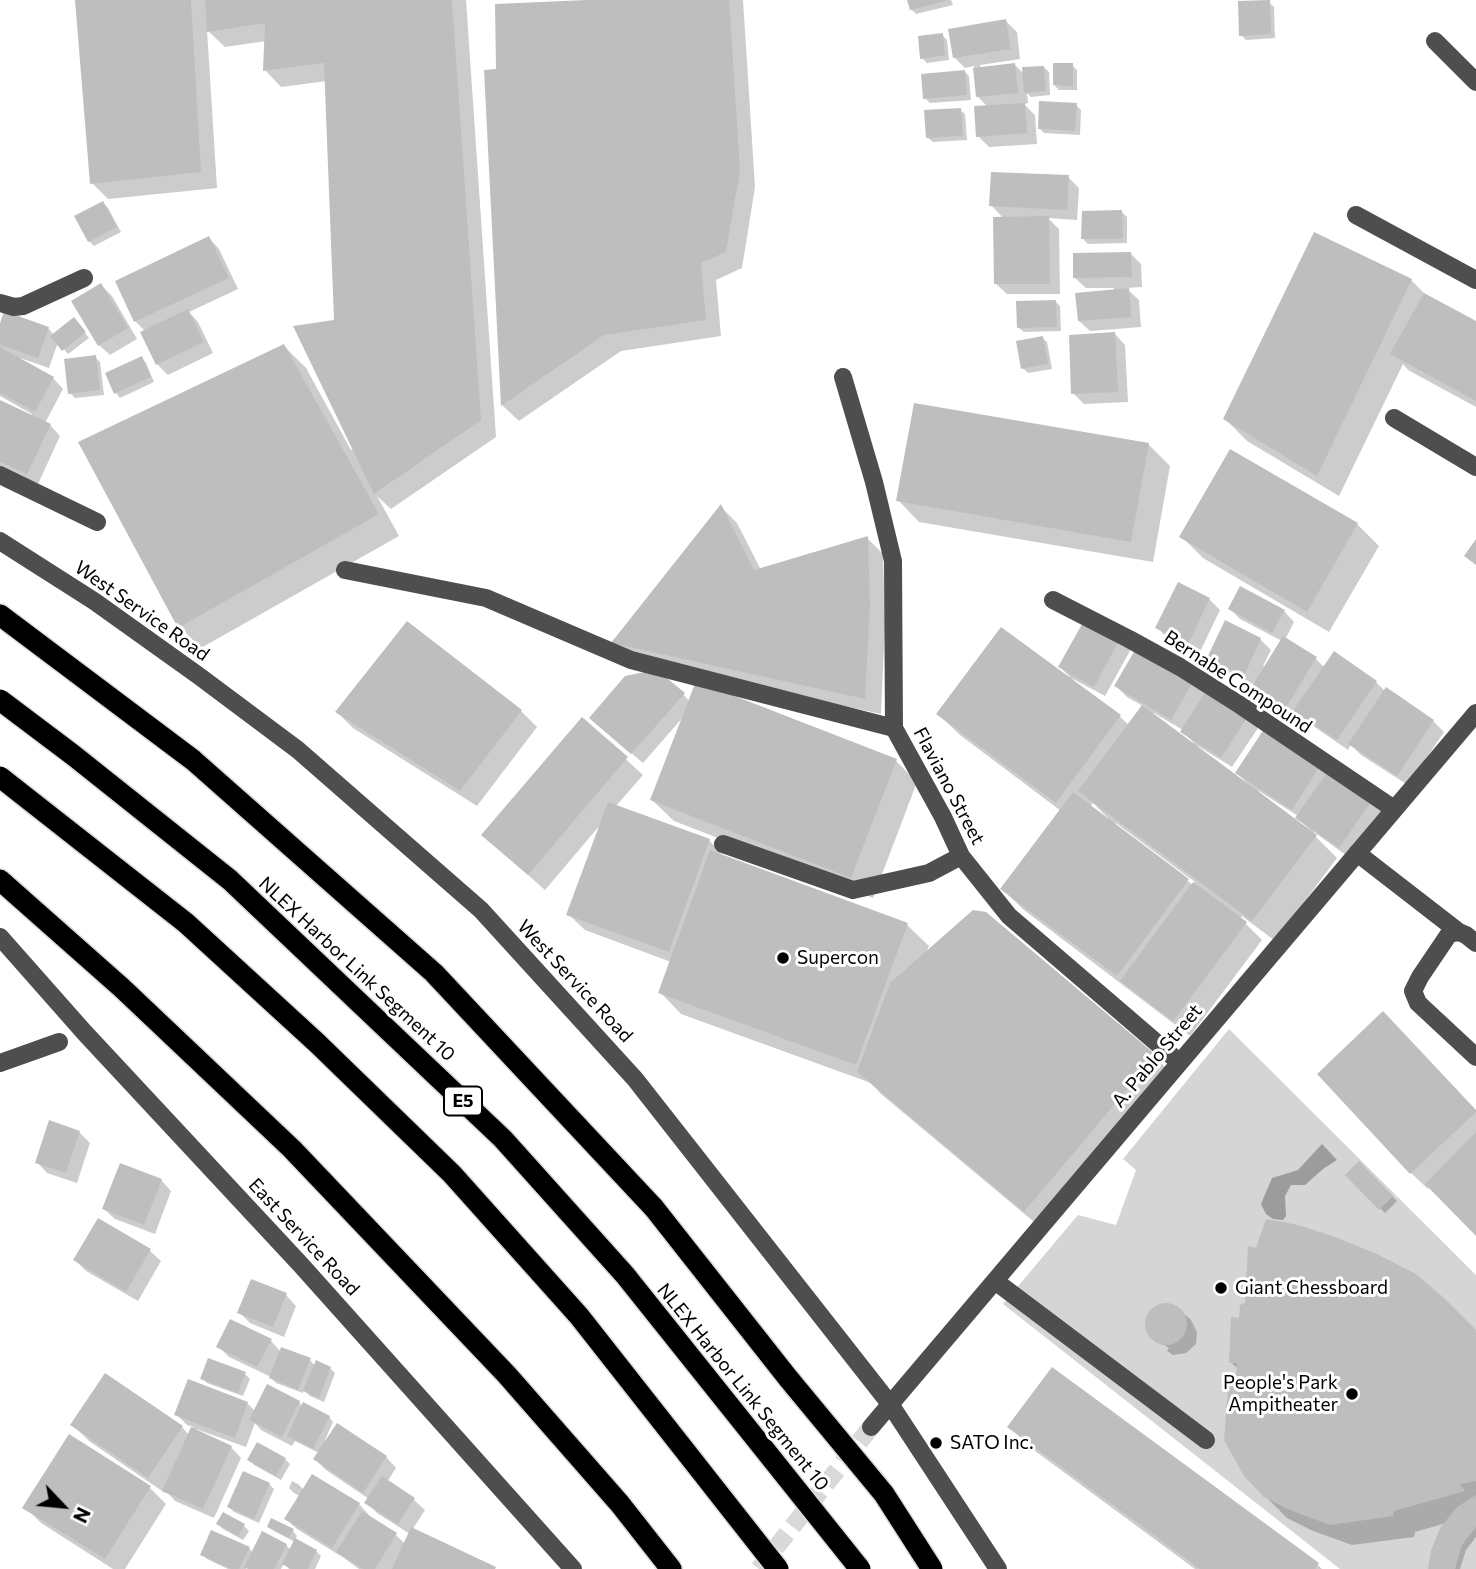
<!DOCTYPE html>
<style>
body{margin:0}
#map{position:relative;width:1476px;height:1569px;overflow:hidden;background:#fff;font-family:Commissioner,sans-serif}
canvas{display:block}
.north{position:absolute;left:28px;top:1471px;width:70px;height:70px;-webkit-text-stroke:5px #fff;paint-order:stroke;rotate:116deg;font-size:19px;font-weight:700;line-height:28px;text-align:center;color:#000}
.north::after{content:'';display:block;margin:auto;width:24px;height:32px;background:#000;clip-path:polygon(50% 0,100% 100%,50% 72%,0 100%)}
</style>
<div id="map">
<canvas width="1476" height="1569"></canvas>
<div class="north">N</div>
</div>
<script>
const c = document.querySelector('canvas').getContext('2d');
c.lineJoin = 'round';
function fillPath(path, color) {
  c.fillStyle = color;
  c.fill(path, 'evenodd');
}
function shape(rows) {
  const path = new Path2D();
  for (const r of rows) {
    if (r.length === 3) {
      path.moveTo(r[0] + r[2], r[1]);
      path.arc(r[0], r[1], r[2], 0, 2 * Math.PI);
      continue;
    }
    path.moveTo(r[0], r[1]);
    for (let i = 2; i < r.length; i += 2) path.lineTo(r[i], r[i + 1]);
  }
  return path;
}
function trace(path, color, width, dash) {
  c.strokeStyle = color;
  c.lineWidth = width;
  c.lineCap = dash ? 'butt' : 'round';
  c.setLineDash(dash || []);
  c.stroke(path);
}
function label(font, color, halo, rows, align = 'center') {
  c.font = font + ' Commissioner,sans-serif';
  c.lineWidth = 6;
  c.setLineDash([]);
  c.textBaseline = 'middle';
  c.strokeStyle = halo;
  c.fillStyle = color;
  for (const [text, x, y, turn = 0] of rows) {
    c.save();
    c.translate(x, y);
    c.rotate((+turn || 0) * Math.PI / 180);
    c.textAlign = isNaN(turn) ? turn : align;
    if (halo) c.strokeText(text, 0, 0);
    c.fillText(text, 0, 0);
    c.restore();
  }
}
const green = shape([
 [1229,1029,1476,1275,1476,1569,1340,1569,1003,1304,1078,1215,1116,1225,1136,1170,1123,1159]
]);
const water = shape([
 [1322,1144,1337,1160,1323,1169,1305,1185,1291,1185,1285,1196,1286,1216,1283,1220,1273,1219,1266,1214,1261,1204,1272,1178,1298,1170]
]);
const shadow = shape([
 [76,0,466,0,496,437,391,509,377,496,399,536,201,648,180,627,284,346,306,368,351,450,354,448,336,322,327,81,281,87,265,70,266,41,225,47,207,30,217,188,108,199,92,183],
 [629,0,743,0,755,187,742,268,716,280,721,336,621,351,519,421,503,406,486,72,498,71],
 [909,0,951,0,953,5,916,14,911,9],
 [1269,2,1274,7,1275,38,1246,40,1241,35],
 [1006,21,1017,32,1020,59,980,65,981,69,1015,65,1025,75,1044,67,1049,72,1050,95,1031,97,1027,93,1028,103,1024,104,1035,115,1037,144,989,147,978,136,988,107,977,96,974,66,965,68,954,57],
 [942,35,947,40,949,60,927,63,922,58],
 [1072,65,1077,70,1077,90,1059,90,1054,85],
 [964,71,969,76,971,100,930,103,925,98],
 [1076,105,1081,110,1080,135,1044,133,1039,128],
 [960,110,965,114,967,140,933,142,928,138],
 [1068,177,1079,188,1077,220,1048,218,1059,229,1060,294,1007,294,996,284,1004,219,991,205],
 [103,203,108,208,121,232,94,246,89,241],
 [1122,212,1127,217,1127,243,1088,244,1083,239],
 [209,238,219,249,238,289,189,312,198,322,213,353,168,375,157,364,146,332,135,321],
 [1131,254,1141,264,1142,287,1126,288,1139,300,1141,327,1090,331,1079,321,1114,291,1114,288,1086,288,1075,278],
 [1411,280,1428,297,1476,323,1476,407,1408,370,1403,364,1339,496,1247,441,1225,419],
 [101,285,112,296,137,339,110,355,99,345],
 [1055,301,1060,306,1061,331,1024,332,1019,328],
 [78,324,89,338,68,354,58,342,49,368,20,358,20,360,53,378,63,389,45,423,50,425,60,436,38,484,0,466,0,402,31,416,32,414,0,396,0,328,48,328,54,335],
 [1115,334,1125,345,1128,402,1084,404,1073,393],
 [1042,338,1047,342,1052,369,1028,373,1023,368],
 [95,357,100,362,104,395,75,398,70,393],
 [141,358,146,363,154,382,120,398,116,393],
 [1148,444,1170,466,1153,562,919,522,898,500],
 [1231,451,1357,524,1379,546,1329,632,1203,558,1182,537],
 [721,507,737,523,761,570,867,538,883,554,885,623,881,714,629,659,613,643],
 [1209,599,1220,610,1199,654,1168,639,1158,628],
 [1230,609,1284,611,1294,622,1285,640,1315,658,1325,668,1334,653,1376,682,1385,691,1386,690,1433,721,1444,732,1408,785,1361,755,1351,745,1348,750,1306,721,1299,714,1296,718,1264,698,1253,688,1255,685,1219,668,1209,658,1260,639,1271,650,1263,666,1266,667,1282,641,1240,619],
 [1086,619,1131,649,1105,696,1073,679,1071,681,1119,716,1129,725,1143,706,1127,697,1116,686,1138,648,1260,725,1232,767,1198,746,1197,748,1246,785,1247,783,1237,773,1266,729,1382,811,1350,858,1314,832,1313,834,1337,858,1275,941,1242,916,1240,918,1262,940,1190,1036,1024,910,1002,889,1061,811,960,735,938,714,1068,678,1070,677,1060,667],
 [1154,713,1183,730,1182,731,1194,743,1192,745,1153,715],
 [1259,791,1298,816,1298,818,1309,829,1308,831,1257,793],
 [1093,803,1108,818,1106,819,1090,807],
 [1116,823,1195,882,1193,885,1114,825],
 [408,623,521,711,537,727,477,806,353,728,337,712],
 [683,694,690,702,896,761,917,782,873,898,674,821,652,800,684,716,643,763,602,728],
 [582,719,643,775,616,806,709,840,725,858,907,925,929,946,926,953,1154,1056,1176,1078,1046,1232,881,1094,871,1083,681,1014,660,992,671,962,585,930,568,914,601,824,545,890,483,835],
 [1319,1074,1476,1112,1476,1233,1430,1186,1428,1189,1411,1173],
 [50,1123,80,1133,90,1143,77,1183,47,1173,37,1162],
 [1359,1163,1397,1201,1385,1213,1347,1175],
 [161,1180,171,1191,155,1234,115,1219,104,1209],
 [98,1221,150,1251,161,1261,138,1301,86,1271,75,1260],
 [286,1295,296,1306,284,1337,250,1323,239,1312],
 [1162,1304,1168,1304,1179,1309,1191,1320,1197,1332,1196,1344,1186,1353,1173,1355,1167,1351,1169,1348,1157,1340,1157,1343,1150,1336,1146,1323,1151,1311],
 [1476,1332,1476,1537,1466,1550,1460,1569,1430,1569,1446,1523,1415,1532,1414,1537,1352,1545,1313,1531,1287,1518,1265,1496,1238,1375,1238,1367,1236,1367,1231,1362],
 [271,1341,281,1352,310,1360,315,1366,330,1368,335,1373,324,1402,310,1396,304,1390,303,1393,276,1383,269,1376,229,1357,218,1346],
 [245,1374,250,1379,243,1396,207,1383,202,1378],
 [299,1402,303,1407,329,1417,333,1422,325,1440,386,1457,396,1468,387,1482,414,1500,425,1510,412,1530,495,1569,359,1569,344,1558,297,1529,286,1519,300,1496,294,1493,289,1488,292,1481,298,1484,304,1490,359,1504,369,1515,368,1517,396,1535,405,1544,410,1534,377,1513,367,1503,369,1499,326,1470,315,1459,319,1453,295,1441,292,1446,261,1430,255,1423,246,1447,196,1429,195,1431,231,1447,241,1458,214,1518,175,1501,166,1491,165,1493,89,1441,73,1425,182,1427,189,1435,193,1427,187,1425,176,1414,247,1403,255,1411],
 [1010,1427,1318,1565,1322,1569,1195,1569,1031,1448],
 [285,1459,290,1464,281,1480,254,1465,249,1460],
 [269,1484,274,1489,259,1523,234,1512,229,1507],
 [150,1488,166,1504,125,1569,113,1569,41,1523,25,1507],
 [218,1524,244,1526,249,1531,243,1540,223,1529],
 [269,1526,293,1531,297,1536,295,1540,316,1551,321,1556,315,1569,289,1569,284,1563,281,1569,249,1569,247,1567,246,1569,228,1569,207,1559,202,1554,249,1548,253,1553,286,1545,291,1550,295,1542,274,1531]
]);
const building = shape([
 [75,0,191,0,201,172,90,184],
 [205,0,452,0,481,420,374,494,293,326,334,320,324,63,263,71,265,23,207,32],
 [587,0,729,0,740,170,726,252,701,263,706,320,604,335,501,406,484,70,496,69,495,4],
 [907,0,946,0,946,1,910,10],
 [1270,0,1271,34,1239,36,1238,1],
 [1006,19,1011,49,953,58,948,29],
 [943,33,945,55,920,59,918,36],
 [1015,63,1018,93,976,97,973,68],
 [1053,63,1073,63,1073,86,1053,85],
 [1044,66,1046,91,1024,93,1022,67],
 [965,70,967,95,923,99,921,74],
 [1039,101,1077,103,1075,131,1038,129],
 [1025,103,1027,133,976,137,974,106],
 [961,108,963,136,926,138,924,110],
 [991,172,1069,175,1067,210,989,206],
 [103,201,117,227,88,242,74,216],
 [1122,210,1123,239,1081,239,1082,211],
 [1049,216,1050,284,994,284,993,217],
 [1314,232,1412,279,1317,476,1223,419],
 [209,236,229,278,134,322,115,281],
 [1131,252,1132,277,1073,278,1073,253],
 [101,283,128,328,98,346,71,301],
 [1129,288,1131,317,1078,321,1075,293],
 [1424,293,1476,321,1476,401,1390,354],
 [1056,300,1057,327,1017,328,1016,301],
 [188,309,204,342,156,365,140,332],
 [4,311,49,327,38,358,0,345,0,323],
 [74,317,86,332,62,351,50,336],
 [1115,332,1118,392,1071,394,1069,335],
 [1043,336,1048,364,1021,369,1016,341],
 [284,344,379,514,178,628,78,442],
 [0,347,54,377,35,412,0,393],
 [96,355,100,390,68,394,64,359],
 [142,356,151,377,114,394,105,373],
 [0,400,51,424,27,474,0,462],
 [914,403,1149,443,1131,542,896,501],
 [1230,449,1358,523,1307,612,1179,537],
 [721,504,754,570,868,536,870,606,865,699,611,643],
 [1476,539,1476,565,1464,556],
 [1178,582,1210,598,1188,644,1155,628],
 [1240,586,1285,610,1272,633,1228,609],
 [1086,617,1121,637,1094,687,1058,667],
 [1225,620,1261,638,1244,676,1207,658],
 [407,621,522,710,460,791,335,712],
 [1001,627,1121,715,1056,803,936,714],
 [1283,636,1317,657,1285,709,1251,688],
 [1138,645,1195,678,1171,720,1114,686],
 [1334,651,1377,681,1337,740,1293,711],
 [645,672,668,679,685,693,631,754,589,718,625,676],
 [696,681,897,759,851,878,650,800],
 [1209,686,1250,713,1221,758,1180,732],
 [1386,687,1434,720,1397,776,1348,744],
 [1142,705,1317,835,1252,921,1078,791],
 [582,717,628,757,528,875,481,835],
 [1266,726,1322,763,1292,810,1235,773],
 [1330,769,1373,799,1339,848,1295,818],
 [1073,792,1189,879,1117,976,1000,889],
 [608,802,710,839,669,952,566,915],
 [710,850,908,923,856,1065,658,993],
 [1193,882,1247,922,1173,1021,1120,981],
 [973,910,986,912,1156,1055,1024,1212,857,1072,890,983],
 [1383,1011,1476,1110,1476,1112,1410,1174,1317,1074],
 [49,1120,80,1131,66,1173,35,1163],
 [1476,1132,1476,1236,1425,1184],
 [1359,1161,1393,1196,1379,1210,1345,1175],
 [120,1163,162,1179,144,1225,102,1209],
 [98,1218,151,1249,126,1292,73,1260],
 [1266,1219,1298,1225,1335,1237,1377,1254,1416,1274,1444,1298,1476,1330,1476,1481,1460,1484,1465,1491,1394,1511,1393,1516,1330,1525,1290,1510,1264,1497,1244,1476,1224,1440,1229,1376,1236,1374,1237,1363,1229,1363,1231,1317,1239,1318,1240,1305,1245,1303,1248,1246,1256,1248],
 [251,1279,287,1293,273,1327,237,1313],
 [1166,1324,21],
 [230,1319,272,1339,257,1367,216,1347],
 [281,1347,311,1358,298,1390,269,1378],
 [208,1358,246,1372,238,1393,200,1379],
 [316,1360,331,1367,319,1398,303,1391],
 [1052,1367,1319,1563,1315,1569,1200,1569,1007,1427],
 [105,1373,183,1426,148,1478,70,1425],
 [188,1379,248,1402,235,1438,174,1415],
 [267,1384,300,1401,282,1437,249,1420],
 [303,1402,330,1416,313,1449,287,1436],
 [337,1423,387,1456,363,1493,313,1459],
 [191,1427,232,1446,203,1509,162,1491],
 [69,1434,151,1486,105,1559,22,1508],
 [257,1442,286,1458,276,1476,247,1460],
 [243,1471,270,1483,254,1519,227,1507],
 [312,1474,360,1503,332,1548,284,1519],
 [382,1476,415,1498,398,1524,364,1503],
 [1476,1495,1476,1527,1462,1545,1455,1569,1428,1569,1431,1551,1440,1528,1457,1507],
 [362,1511,397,1533,375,1569,363,1569,336,1552],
 [223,1512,245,1524,238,1536,216,1524],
 [271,1518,294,1529,289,1538,267,1527],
 [411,1527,496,1567,495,1569,392,1569],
 [211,1530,250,1547,239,1569,231,1569,200,1555],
 [262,1531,287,1544,274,1569,248,1569,244,1567],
 [295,1538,317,1550,308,1569,291,1569,282,1564]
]);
const minorTunnel = shape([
 [759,1569,871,1427]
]);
const minor = shape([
 [1435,41,1476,82],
 [1356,215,1476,280],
 [0,303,14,307,23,306,84,278],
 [843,377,874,482,893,561,894,728,943,817,961,856,1009,916,1179,1062],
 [1394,418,1476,467],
 [0,475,97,522],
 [0,541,94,601,199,676,298,750,481,910,635,1079,890,1404,998,1569],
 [345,570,486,598,631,660,894,728],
 [1053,600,1129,639,1180,667,1240,705,1394,809],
 [723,844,853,890,929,873,961,856],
 [1357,853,1459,932,1466,935,1476,943],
 [1459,932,1449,934,1420,977,1413,991,1418,1003,1476,1057],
 [0,937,84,1032,301,1265,573,1569],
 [0,1063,59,1042],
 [995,1281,1206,1440],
 [871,1427,1476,713]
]);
const highway = shape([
 [0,615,193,760,434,973,654,1208],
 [0,880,122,988,292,1149,507,1375,620,1504,671,1569]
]);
const highwayBridge = shape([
 [0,700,73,755,230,880,503,1139,625,1275,860,1569],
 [0,777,186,923,317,1043,452,1174,579,1316,778,1569],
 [654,1208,788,1378,884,1494,932,1569]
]);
const markers = [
 [783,958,7,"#000"],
 [1221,1288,7,"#000"],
 [1352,1394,7,"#000"],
 [936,1443,7,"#000"]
];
const shields = [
 [463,1101,38]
];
const shieldNames = [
 ["E5",463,1101]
];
const streetNames = [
 ["West Service Road",142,611,35],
 ["Bernabe Compound",1238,682,33],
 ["Flaviano Street",949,786,62],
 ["NLEX Harbor Link Segment 10",357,969,43],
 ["West Service Road",575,981,47],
 ["A. Pablo Street",1157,1056,-50],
 ["East Service Road",304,1237,47],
 ["NLEX Harbor Link Segment 10",743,1387,51]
];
const poiNames = [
 ["Supercon",797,958],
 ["Giant Chessboard",1235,1288],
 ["People's Park",1338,1383,"right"],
 ["Ampitheater",1338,1405,"right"],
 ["SATO Inc.",950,1443]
];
fillPath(green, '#d5d5d5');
fillPath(water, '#9c9c9c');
fillPath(shadow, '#0003');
fillPath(building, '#bebebe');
trace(minorTunnel, '#d9d9d9', 18, [18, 9]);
trace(highway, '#dbdbdb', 24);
trace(minor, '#4e4e4e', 18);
trace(highway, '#000', 21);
trace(highwayBridge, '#dbdbdb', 24, []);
trace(highwayBridge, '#000', 21);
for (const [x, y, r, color] of markers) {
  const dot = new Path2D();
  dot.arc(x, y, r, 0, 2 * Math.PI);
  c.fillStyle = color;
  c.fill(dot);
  trace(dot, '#fff', 2.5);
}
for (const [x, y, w] of shields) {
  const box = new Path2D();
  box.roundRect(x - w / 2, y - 14.5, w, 29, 5);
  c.fillStyle = '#fff';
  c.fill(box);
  trace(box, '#000', 2);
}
label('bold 18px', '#000', null, shieldNames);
label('19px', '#000', '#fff', streetNames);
label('19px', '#000', '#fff', poiNames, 'left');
</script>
